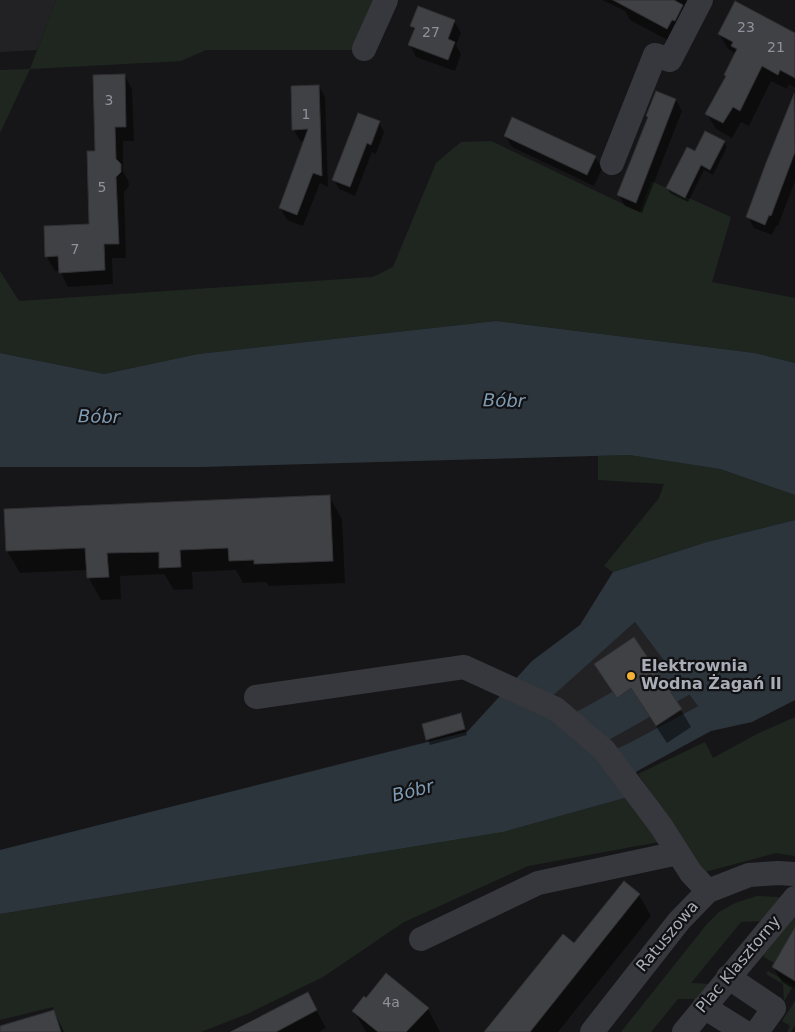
<!DOCTYPE html>
<meta charset="utf-8">
<style>
body{margin:0}
canvas{display:block;background:#161618}
</style>
<canvas width="795" height="1032"></canvas>
<script>
const c = document.querySelector('canvas').getContext('2d');
c.lineJoin = 'round';
function fillPath(path, color) {
  c.fillStyle = color;
  c.fill(path, 'evenodd');
}
function shape(rows) {
  const path = new Path2D();
  for (const r of rows) {
    path.moveTo(r[0], r[1]);
    for (let i = 2; i < r.length; i += 2) path.lineTo(r[i], r[i + 1]);
  }
  return path;
}
function trace(path, color, width, dash) {
  c.strokeStyle = color;
  c.lineWidth = width;
  c.lineCap = dash ? 'butt' : 'round';
  c.setLineDash(dash || []);
  c.stroke(path);
}
function label(font, color, halo, rows, align = 'center') {
  c.font = font + ' "DejaVu Sans",sans-serif';
  c.lineWidth = 4.5;
  c.setLineDash([]);
  c.textBaseline = 'middle';
  c.strokeStyle = halo;
  c.fillStyle = color;
  for (const [text, x, y, turn = 0] of rows) {
    c.save();
    c.translate(x, y);
    c.rotate((+turn || 0) * Math.PI / 180);
    c.textAlign = isNaN(turn) ? turn : align;
    if (halo) c.strokeText(text, 0, 0);
    c.fillText(text, 0, 0);
    c.restore();
  }
}
const built = shape([
 [0,0,56,0,37,50,0,52],
 [635,622,698,706,631,742,616,749,548,699]
]);
const green = shape([
 [56,0,386,0,364,50,206,50,181,61,30,69,0,133,0,70,30,69],
 [491,141,640,212,651,181,731,217,712,282,795,298,795,363,755,353,496,321,198,354,104,374,0,353,0,271,19,301,373,277,393,267,436,163,461,142],
 [629,455,720,469,795,495,795,520,707,542,613,572,604,566,659,498,664,484,598,480,598,456],
 [795,717,795,856,776,853,705,872,638,774,705,742,713,758,757,734],
 [628,797,659,842,528,866,404,922,323,977,247,1014,201,1032,60,1032,53,1007,0,1020,0,914,503,832],
 [757,896,778,897,783,899,765,921,741,922,691,983,712,984,700,999,678,999,651,1032,621,1032,707,924,719,912,735,903],
 [795,913,795,928,793,928,793,931,774,963,764,957,763,953],
 [768,971,795,987,795,990,792,988,784,1001,783,984,766,974],
 [795,1001,795,1025,791,1032,787,1032,790,1026,782,1021]
]);
const water = shape([
 [496,321,755,353,795,363,795,495,720,469,629,455,201,467,0,467,0,353,104,374,198,354],
 [795,520,795,700,752,722,711,731,641,769,619,782,628,797,503,832,0,914,0,850,467,732,532,661,580,625,613,572,707,542],
 [635,622,698,706,631,742,616,749,549,699]
]);
const shadow = shape([
 [602,0,693,0,677,45,630,20,625,11],
 [454,21,461,33,456,45,461,54,455,71,416,57,410,45,415,32,412,26],
 [719,34,795,34,795,88,789,84,787,89,771,81,749,126,741,122,732,138,716,129,707,114,727,78,725,75,736,54,728,49],
 [124,75,132,89,134,141,123,141,123,171,128,180,129,186,124,192,126,258,112,258,113,284,68,287,60,271,55,271,47,257,90,225,96,152],
 [319,86,325,97,328,187,320,183,303,226,287,220,280,208,305,141,300,141,294,130],
 [676,100,682,111,642,213,625,206,619,195,649,119,647,116],
 [787,114,795,117,795,181,778,226,776,226,772,235,754,228,748,217],
 [379,122,384,132,376,154,372,152,355,196,339,189,334,180],
 [505,135,595,157,602,169,594,186,512,147],
 [724,142,727,147,713,175,704,170,688,202,670,193,667,188,696,152],
 [329,496,342,519,345,583,269,586,266,582,243,583,236,570,192,572,193,589,174,590,164,574,120,576,121,599,101,600,88,577,87,570,20,573,7,551],
 [596,664,681,710,691,727,667,743,642,705,628,714],
 [460,714,467,735,430,745,423,725],
 [625,883,639,895,651,916,558,1032,486,1032,574,945],
 [795,928,795,990,782,982,773,967],
 [307,993,326,1028,319,1032,228,1032,261,1015,262,1017],
 [428,1009,440,1032,366,1032,354,1011],
 [54,1011,64,1032,0,1032,0,1027]
]);
const river = shape([
 [545,751,598,723,795,612]
]);
const building = shape([
 [613,0,674,0,683,5,675,21,672,20,667,29,613,0],
 [735,1,795,33,795,78,780,70,778,75,762,66,740,111,733,107,723,123,705,114,726,76,724,75,737,49,731,46,733,42,718,34,735,1],
 [418,6,455,20,448,39,455,42,448,60,408,45,415,28,410,26,418,6],
 [125,74,126,127,115,127,116,159,121,164,121,172,116,177,119,244,104,244,105,270,59,273,58,256,45,257,44,226,89,224,87,151,95,151,93,75,125,74],
 [319,85,322,176,313,173,297,215,279,208,308,129,292,130,291,86,319,85],
 [656,91,676,99,636,203,617,195,648,117,646,116,656,91],
 [794,94,795,152,771,216,769,215,765,225,746,217,766,163,794,94],
 [358,113,380,121,371,145,367,143,350,187,332,180,358,113],
 [512,117,596,156,587,175,504,136,512,117],
 [705,131,725,141,710,170,701,165,685,198,666,188,687,147,695,151,705,131],
 [330,495,333,561,254,564,254,560,229,561,228,548,180,550,181,567,159,568,159,552,107,553,109,577,87,578,85,548,6,551,4,509,330,495],
 [634,637,682,709,656,726,631,688,617,698,594,664,634,637],
 [461,713,465,729,426,740,422,724,461,713],
 [624,881,640,894,530,1032,484,1032,563,934,574,943,624,881],
 [795,927,795,981,772,967,795,927],
 [386,973,429,1008,406,1032,378,1032,352,1011,364,996,366,998,386,973],
 [308,992,317,1010,276,1032,230,1032,308,992],
 [54,1010,61,1032,0,1032,0,1026,54,1010]
]);
const minor = shape([
 [364,49,386,0],
 [612,163,655,55,670,60,701,0],
 [256,697,464,667,556,709,604,750,661,826,691,873,708,891],
 [421,939,538,883,678,853],
 [728,977,774,1008,757,1032],
 [704,1007,744,1032],
 [592,1032,679,921,708,891,749,875,778,873,795,874],
 [684,1032,795,898]
]);
const markers = [
 [631,676,5,"#f2b134"]
];
const numberNames = [
 ["23",746,28],
 ["27",431,33],
 ["21",776,48],
 ["3",109,101],
 ["1",306,115],
 ["5",102,188],
 ["7",75,250],
 ["4a",391,1003]
];
const poiNames = [
 ["Elektrownia",641,667],
 ["Wodna Żagań II",641,685]
];
const streetNames = [
 ["Ratuszowa",668,937,-50],
 ["Plac Klasztorny",739,965,-50]
];
const waterNames = [
 ["Bóbr",504,402,1],
 ["Bóbr",99,418,1],
 ["Bóbr",413,792,-14]
];
fillPath(built, '#222225');
fillPath(green, '#1e261f');
fillPath(water, '#2c353c');
fillPath(shadow, '#0007');
trace(river, '#2c353c', 40);
fillPath(building, '#404145');
trace(building, '#303034', 1);
trace(minor, '#37383d', 24);
for (const [x, y, r, color] of markers) {
  const dot = new Path2D();
  dot.arc(x, y, r, 0, 2 * Math.PI);
  c.fillStyle = color;
  c.fill(dot);
  trace(dot, '#111113', 2);
}
label('14px', '#8e929b', null, numberNames);
label('bold 16px', '#a8adb8', '#111113', poiNames, 'left');
label('16px', '#a8adb8', '#111113', streetNames);
label('italic 18px', '#7f9bb3', '#111113', waterNames);
</script>
